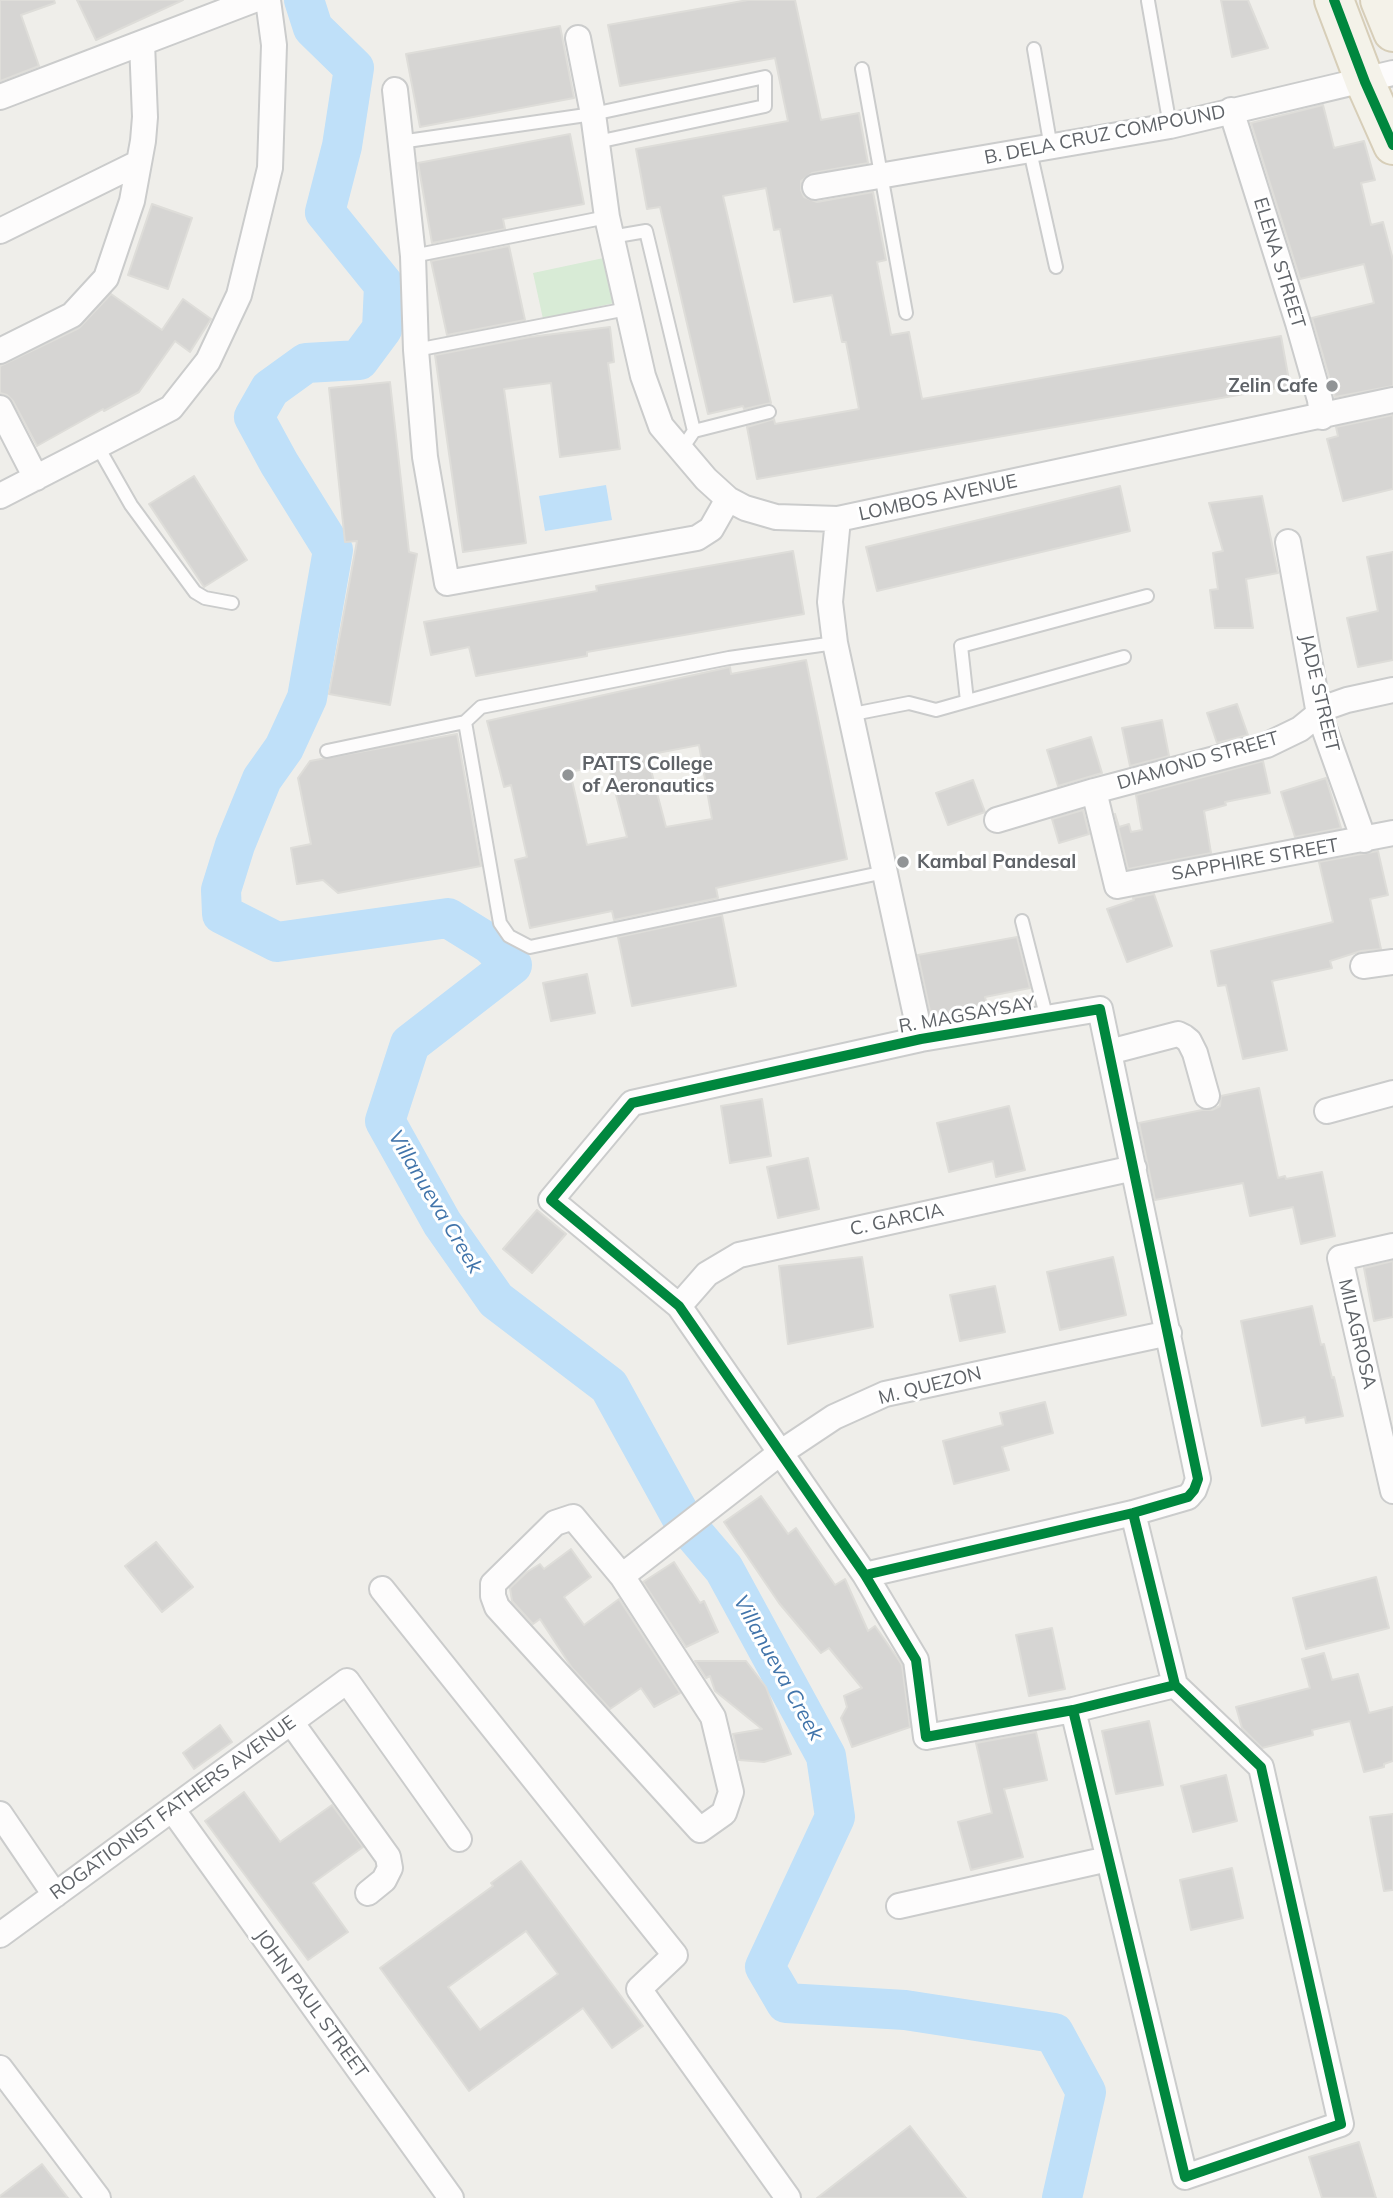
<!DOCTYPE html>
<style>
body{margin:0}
canvas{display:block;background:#efeeea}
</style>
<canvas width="1393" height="2198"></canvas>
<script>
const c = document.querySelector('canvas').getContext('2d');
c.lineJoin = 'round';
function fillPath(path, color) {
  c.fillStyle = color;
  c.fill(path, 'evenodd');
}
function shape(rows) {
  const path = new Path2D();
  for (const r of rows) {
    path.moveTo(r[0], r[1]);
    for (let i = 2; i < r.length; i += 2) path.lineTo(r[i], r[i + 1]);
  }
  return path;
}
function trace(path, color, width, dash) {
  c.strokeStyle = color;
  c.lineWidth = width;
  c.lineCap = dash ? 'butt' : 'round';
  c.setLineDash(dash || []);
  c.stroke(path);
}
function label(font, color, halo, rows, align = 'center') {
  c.font = font + ' Mulish,sans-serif';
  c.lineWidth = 6;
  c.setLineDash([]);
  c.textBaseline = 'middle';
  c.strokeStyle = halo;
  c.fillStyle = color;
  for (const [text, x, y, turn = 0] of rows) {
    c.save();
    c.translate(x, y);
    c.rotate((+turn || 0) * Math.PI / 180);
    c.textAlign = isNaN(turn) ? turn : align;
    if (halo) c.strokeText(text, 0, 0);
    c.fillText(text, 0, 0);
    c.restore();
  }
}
const green = shape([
 [613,256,623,301,543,319,533,273]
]);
const water = shape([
 [606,485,612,520,545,531,539,496]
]);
const river = shape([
 [304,0,313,28,354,68,342,146,325,212,384,285,382,329,359,360,306,363,270,389,254,417,279,463,333,550,307,698,284,748,262,779,235,845,221,890,222,914,277,942,448,918,490,944,512,965,410,1044,385,1121,442,1223,496,1300,609,1386,684,1522,724,1569,826,1756,835,1817,765,1967,786,2003,905,2010,1054,2033,1086,2092,1062,2198]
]);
const building = shape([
 [0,0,54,0,55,3,21,15,39,66,0,81,0,0],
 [77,0,183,0,96,40,77,0],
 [748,0,795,0,821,120,859,113,868,163,812,173,801,181,801,190,804,197,817,202,873,192,886,260,877,262,891,335,909,332,922,399,1281,336,1290,386,757,479,747,427,774,419,775,424,859,409,846,342,842,342,832,295,794,302,780,229,774,230,766,188,723,196,771,403,744,409,743,406,708,414,660,207,647,209,636,149,788,121,775,58,620,86,608,25,748,0],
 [1221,0,1248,0,1268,48,1232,57,1221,0],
 [560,26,574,98,420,127,406,54,560,26],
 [1323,105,1334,148,1364,141,1375,180,1361,183,1371,225,1383,222,1393,260,1393,386,1335,397,1312,318,1374,303,1364,264,1300,279,1251,123,1323,105],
 [570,134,584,204,503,219,505,229,432,243,418,163,570,134],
 [152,204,192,218,168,289,128,275,152,204],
 [509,246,525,320,447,335,431,261,509,246],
 [111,294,162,330,183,299,211,319,190,352,175,341,139,392,104,411,103,409,37,446,13,401,7,395,0,393,0,366,79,328,111,294],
 [610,327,614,362,608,363,620,449,560,457,551,383,504,389,526,543,463,552,435,355,530,337,610,327],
 [390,382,409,552,417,554,390,705,329,694,357,541,345,542,329,388,390,382],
 [1393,415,1393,489,1343,501,1327,439,1338,436,1336,427,1393,415],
 [194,476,247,560,204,587,149,504,194,476],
 [1120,486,1130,531,877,591,866,547,1120,486],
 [1262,496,1278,573,1246,579,1253,628,1215,628,1210,590,1218,589,1213,553,1223,551,1209,503,1262,496],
 [793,551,804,614,587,652,587,656,476,676,469,647,431,655,424,622,597,591,596,586,793,551],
 [1393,552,1393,660,1358,667,1347,618,1378,611,1367,557,1393,552],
 [806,660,847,859,716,888,718,898,614,920,612,911,530,928,515,860,527,857,511,785,504,787,487,721,730,667,731,674,806,660],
 [699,745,712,819,666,827,647,755,699,745],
 [608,764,627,837,587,845,570,772,608,764],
 [1237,704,1248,735,1217,743,1207,713,1237,704],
 [1162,720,1169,756,1130,766,1122,728,1162,720],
 [457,734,481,866,338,893,323,880,297,884,291,848,311,844,298,778,310,761,457,734],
 [1091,737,1102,773,1058,786,1047,750,1091,737],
 [1263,761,1270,793,1225,802,1226,805,1204,811,1211,853,1128,869,1115,814,1119,827,1129,824,1131,832,1142,830,1136,795,1263,761],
 [1326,778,1341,828,1295,837,1281,792,1326,778],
 [973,780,985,812,948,825,936,793,973,780],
 [1083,810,1089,834,1059,843,1052,819,1083,810],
 [1378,851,1388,895,1370,899,1381,949,1361,951,1330,961,1332,968,1272,981,1287,1050,1243,1059,1226,985,1218,986,1211,951,1333,922,1319,862,1378,851],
 [1154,894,1172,946,1127,962,1107,909,1134,900,1133,898,1154,894],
 [722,915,736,986,632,1006,618,937,722,915],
 [1017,937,1030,988,985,997,987,1005,931,1016,918,955,1017,937],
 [587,974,595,1013,551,1021,543,983,587,974],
 [1259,1088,1278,1178,1285,1176,1286,1179,1322,1172,1335,1236,1301,1244,1293,1207,1250,1216,1243,1183,1155,1200,1139,1123,1202,1110,1212,1110,1220,1106,1221,1096,1259,1088],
 [762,1099,771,1156,730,1163,721,1106,762,1099],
 [1009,1106,1025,1170,996,1177,993,1161,949,1172,937,1123,1009,1106],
 [808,1158,819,1209,778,1218,767,1167,808,1158],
 [537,1210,566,1234,532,1273,503,1249,537,1210],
 [862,1257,873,1327,788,1344,779,1266,862,1257],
 [1113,1257,1126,1315,1060,1330,1047,1272,1113,1257],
 [1393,1261,1393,1317,1374,1321,1364,1268,1393,1261],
 [995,1286,1005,1332,960,1341,950,1295,995,1286],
 [1312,1306,1321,1345,1324,1344,1332,1378,1334,1377,1343,1416,1306,1423,1305,1417,1262,1426,1241,1321,1312,1306],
 [1045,1402,1053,1433,1002,1447,1009,1470,954,1484,943,1441,1003,1425,1000,1413,1045,1402],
 [761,1496,788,1534,796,1528,835,1585,845,1579,868,1631,875,1626,896,1656,902,1665,910,1727,852,1747,841,1718,847,1707,844,1696,862,1688,829,1648,821,1653,779,1603,724,1522,761,1496],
 [156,1542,193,1587,162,1612,125,1566,156,1542],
 [571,1549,591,1577,564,1597,584,1625,619,1599,680,1693,654,1707,641,1688,610,1709,572,1668,540,1619,533,1624,512,1601,510,1588,527,1572,540,1564,544,1569,571,1549],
 [674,1562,700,1603,704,1601,718,1632,686,1647,643,1582,674,1562],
 [1376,1577,1389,1628,1306,1649,1293,1598,1376,1577],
 [1052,1628,1065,1689,1029,1696,1016,1635,1052,1628],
 [1324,1653,1332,1680,1358,1674,1369,1713,1393,1707,1393,1761,1384,1764,1384,1767,1364,1772,1350,1721,1312,1730,1313,1735,1262,1748,1242,1728,1236,1707,1310,1688,1302,1659,1324,1653],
 [695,1661,746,1661,766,1687,791,1754,764,1762,739,1760,733,1734,762,1729,715,1691,710,1676,706,1678,695,1661],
 [1149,1721,1163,1785,1116,1794,1102,1731,1149,1721],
 [220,1725,232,1742,194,1769,183,1753,220,1725],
 [1036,1732,1047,1780,1004,1789,1023,1857,971,1870,958,1822,992,1813,976,1743,1036,1732],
 [1226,1775,1237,1821,1193,1832,1181,1786,1226,1775],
 [244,1792,280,1842,332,1805,363,1847,313,1883,348,1932,308,1960,205,1821,244,1792],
 [1393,1814,1393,1890,1384,1891,1370,1817,1393,1814],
 [521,1861,643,2026,612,2048,583,2008,469,2091,380,1968,493,1886,491,1883,521,1861],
 [526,1931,558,1974,480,2030,448,1987,526,1931],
 [1232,1868,1243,1918,1191,1930,1180,1880,1232,1868],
 [910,2126,966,2198,817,2198,910,2126],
 [1359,2142,1376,2198,1322,2198,1309,2157,1359,2142],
 [42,2164,68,2198,0,2198,0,2196,42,2164]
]);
const lane = shape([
 [1148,1,1170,126],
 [1034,49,1051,148],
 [862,69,906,313],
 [400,142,593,114,765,77,765,106,597,142],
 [1030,151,1056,267],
 [611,237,646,231,694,431,681,450],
 [413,256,607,217],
 [416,350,627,309],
 [694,431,769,412],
 [98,447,131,505,195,592,205,598,232,603],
 [967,701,961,646,1147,596],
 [848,715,909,703,936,710,1124,657],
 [465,722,500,923,509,936,530,947,885,872],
 [327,751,465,722,481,707,729,658,835,643],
 [1022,921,1047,1019]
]);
const street = shape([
 [578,38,593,114,607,217,643,376,661,426,706,479,728,499,745,508,776,517,838,519,1393,400],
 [395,90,413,256,416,350,425,457,447,583,697,538,711,529,728,499],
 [0,97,254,0],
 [1231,110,1298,323,1320,400,1322,417],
 [815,187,1170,126,1393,73],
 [0,231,138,163],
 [0,351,72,315,106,278,132,201,143,141,145,117,142,43],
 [0,408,36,478],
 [0,496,171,408,208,361,239,295,270,168,274,45,268,0],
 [838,519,830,602,835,643,921,1039],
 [1288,542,1319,714,1364,840],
 [1094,791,1117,886,1393,833],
 [997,820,1094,791,1267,745,1300,729,1327,707,1347,700,1393,690],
 [1363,966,1393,962],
 [1109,1052,1178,1034,1184,1037,1189,1041,1195,1053,1207,1096],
 [1327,1111,1393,1093],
 [1393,1246,1340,1258,1393,1491],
 [679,1306,707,1274,739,1255,1134,1168],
 [573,1517,622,1576,713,1717,731,1792,724,1813,700,1830,497,1607,493,1596,493,1584,555,1523,573,1517],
 [865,1575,1133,1513,1188,1497,1194,1490,1198,1479,1100,1009,921,1039,632,1103,551,1200,679,1306,865,1575,916,1660,926,1737,1073,1710,1175,1685],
 [622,1576,780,1453,834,1417,885,1394,1169,1333],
 [382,1589,675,1955,639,1989,788,2198],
 [1073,1710,1185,2177,1341,2124,1261,1767,1175,1685,1133,1513],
 [291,1722,388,1857,390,1868,384,1880,368,1893],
 [172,1809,451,2198],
 [0,1814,55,1895],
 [899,1906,1108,1859],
 [0,1935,347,1681,459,1839],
 [0,2068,98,2198]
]);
const primary = shape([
 [1334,0,1365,82,1393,145],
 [1380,0,1393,32]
]);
const cycleway = shape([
 [1334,0,1365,82,1393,145],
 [865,1575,1133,1513,1188,1497,1194,1490,1198,1479,1100,1009,921,1039,632,1103,551,1200,679,1306,865,1575,916,1660,926,1737,1073,1710,1175,1685],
 [1073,1710,1185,2177,1341,2124,1261,1767,1175,1685,1133,1513]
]);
const markers = [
 [1332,386,7,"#919496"],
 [568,775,7,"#919496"],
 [903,862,7,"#919496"]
];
const streetNames = [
 ["B. DELA CRUZ COMPOUND",1105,135,-11],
 ["ELENA STREET",1279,263,73],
 ["LOMBOS AVENUE",938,498,-12],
 ["JADE STREET",1319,693,77],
 ["DIAMOND STREET",1198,761,-16],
 ["SAPPHIRE STREET",1255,860,-10],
 ["R. MAGSAYSAY",967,1015,-10],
 ["C. GARCIA",897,1220,-12],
 ["MILAGROSA",1357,1334,77],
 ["M. QUEZON",930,1386,-14],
 ["ROGATIONIST FATHERS AVENUE",173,1808,-36],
 ["JOHN PAUL STREET",311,2004,54]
];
const poiNames = [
 ["Zelin Cafe",1318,386,"right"],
 ["PATTS College",582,764],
 ["of Aeronautics",582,786],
 ["Kambal Pandesal",917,862]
];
const waterNames = [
 ["Villanueva Creek",435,1202,59],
 ["Villanueva Creek",778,1668,61]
];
fillPath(green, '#d8ebd6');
fillPath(water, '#bfe0f9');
trace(river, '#bfe0f9', 40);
fillPath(building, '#d6d5d3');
trace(building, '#deddd9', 2);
trace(lane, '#cbcccc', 16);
trace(street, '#cbcccc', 28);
trace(primary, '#d7ceb8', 42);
trace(lane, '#fdfcfc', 12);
trace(street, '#fdfcfc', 24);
trace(primary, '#f4f2e9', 38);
trace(cycleway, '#00873e', 10);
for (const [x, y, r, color] of markers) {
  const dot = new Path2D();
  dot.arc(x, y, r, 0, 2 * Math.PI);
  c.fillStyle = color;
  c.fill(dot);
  trace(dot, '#fff', 2.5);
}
label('19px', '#5f6368', '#fff', streetNames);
label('bold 19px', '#5f6368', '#fff', poiNames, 'left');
label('italic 21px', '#4174aa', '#fff', waterNames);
</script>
